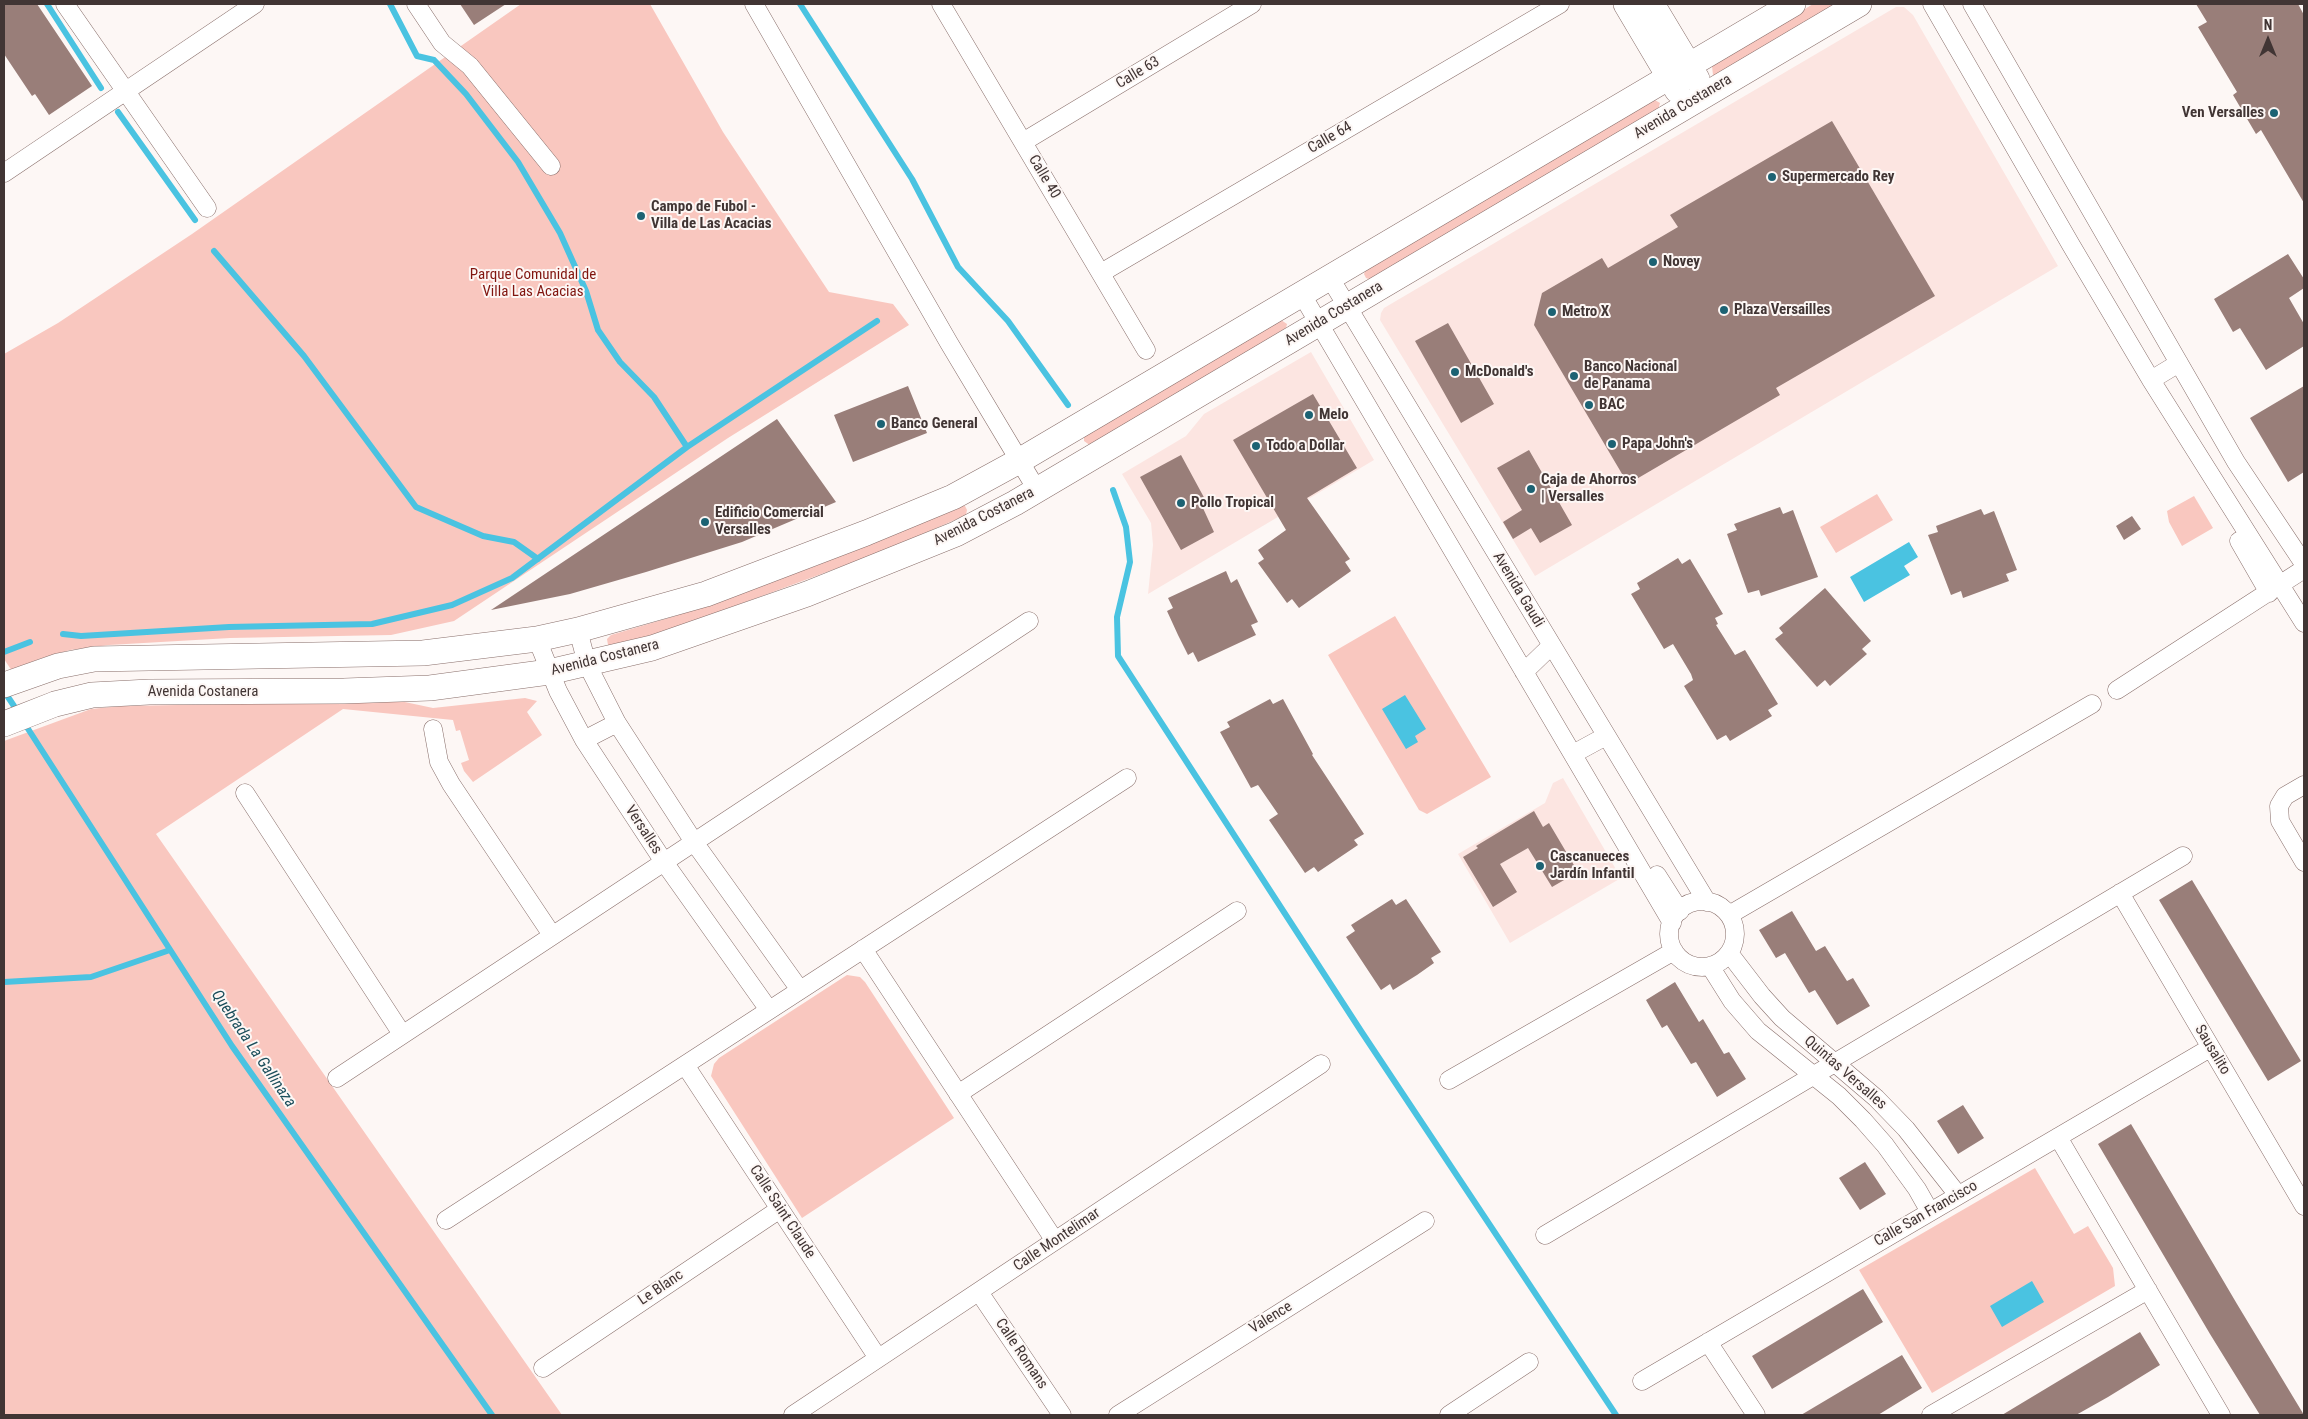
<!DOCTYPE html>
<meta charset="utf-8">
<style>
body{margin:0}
#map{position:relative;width:2308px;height:1419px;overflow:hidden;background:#fdf7f5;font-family:"Roboto Condensed",sans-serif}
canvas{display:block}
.frame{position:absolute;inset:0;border:5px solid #413534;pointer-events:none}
.north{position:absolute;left:2243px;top:15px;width:50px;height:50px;-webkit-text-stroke:4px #fdf7f5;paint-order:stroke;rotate:0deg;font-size:14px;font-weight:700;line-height:20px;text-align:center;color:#413534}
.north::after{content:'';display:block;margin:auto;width:18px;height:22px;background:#413534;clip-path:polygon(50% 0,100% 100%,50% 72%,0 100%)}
</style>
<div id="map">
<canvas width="2308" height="1419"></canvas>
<div class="frame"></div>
<div class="north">N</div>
</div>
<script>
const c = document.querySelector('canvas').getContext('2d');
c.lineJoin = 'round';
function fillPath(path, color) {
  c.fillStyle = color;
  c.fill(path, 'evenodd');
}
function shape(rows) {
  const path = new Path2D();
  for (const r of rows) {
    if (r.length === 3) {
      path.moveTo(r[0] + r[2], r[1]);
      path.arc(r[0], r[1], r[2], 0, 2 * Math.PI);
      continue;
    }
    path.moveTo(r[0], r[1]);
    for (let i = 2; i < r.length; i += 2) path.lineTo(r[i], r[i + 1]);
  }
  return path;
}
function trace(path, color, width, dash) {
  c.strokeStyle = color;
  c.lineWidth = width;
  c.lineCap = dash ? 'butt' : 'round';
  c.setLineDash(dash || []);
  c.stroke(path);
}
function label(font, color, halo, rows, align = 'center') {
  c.font = font + ' "Roboto Condensed",sans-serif';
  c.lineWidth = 4;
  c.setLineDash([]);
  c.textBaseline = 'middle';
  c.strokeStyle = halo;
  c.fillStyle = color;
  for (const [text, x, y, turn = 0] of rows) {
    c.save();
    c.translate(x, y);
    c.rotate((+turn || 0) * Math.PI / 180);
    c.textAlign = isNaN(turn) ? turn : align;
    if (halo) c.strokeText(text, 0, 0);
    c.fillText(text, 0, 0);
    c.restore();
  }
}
const built = shape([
 [1896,7,1904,7,1913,15,2058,266,1535,576,1380,320,1381,313,1384,308],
 [1311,352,1374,460,1148,594,1153,545,1151,523,1122,474,1186,436,1204,414],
 [1563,778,1621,878,1510,943,1458,854,1545,803,1553,783]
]);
const green = shape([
 [521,4,650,4,723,132,829,292,893,304,909,325,728,438,454,621,391,635,230,638,109,645,70,650,39,659,12,671,4,659,4,354,58,323,192,234],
 [1813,4,1838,4,1717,75,1713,75,1712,66],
 [1653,99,1660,103,1658,110,1372,280,1366,278,1364,274,1366,268],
 [1281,320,1287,324,1286,328,1091,446,1084,441,1084,436],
 [1877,494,1893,520,1836,553,1820,527],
 [2194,496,2213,528,2182,546,2169,522,2167,511],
 [959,505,965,506,967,510,966,515,889,549,678,627,615,646,608,645,607,639,611,635,675,616,818,565],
 [1395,616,1491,777,1427,814,1419,810,1328,655],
 [525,698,537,701,527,712,542,735,473,782,464,771,461,763,469,760,460,730,456,731,453,720,343,709,156,834,562,1415,4,1415,4,741,91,709,121,706,400,701,433,708],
 [847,975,860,977,865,982,954,1118,802,1218,711,1076,714,1064,719,1058],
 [2035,1168,2074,1234,2088,1226,2113,1268,2115,1286,1932,1393,1859,1270]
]);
const water = shape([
 [1909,542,1918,557,1904,566,1910,575,1864,602,1850,577],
 [1405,695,1426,729,1415,736,1418,742,1406,749,1382,709],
 [2032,1281,2044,1302,2002,1327,1990,1306]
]);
const stream = shape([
 [47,4,101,88],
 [390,4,417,56,434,60,466,94,518,162,560,233,586,291,598,330,620,362,654,397,687,447],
 [800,4,912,179,958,267,1008,321,1068,405],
 [118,112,195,220],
 [214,251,304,356,416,507,483,536,514,542,538,559],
 [1113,490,1126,527,1130,562,1117,617,1118,656,1361,1031,1616,1415],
 [63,634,81,636,229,627,372,624,452,605,512,578,687,447,877,321],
 [4,652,30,642],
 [4,691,18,712],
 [23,721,232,1046,492,1415],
 [4,982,91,977,170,950]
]);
const building = shape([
 [4,4,37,4,92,86,49,115,35,94,32,96,4,54],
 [460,4,506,4,474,25],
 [2196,4,2298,4,2304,15,2304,203,2261,130,2256,134,2233,95,2237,92,2198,27,2207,22],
 [1832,121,1935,296,1776,388,1780,395,1628,484,1534,325,1542,293,1602,258,1608,268,1678,227,1670,215],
 [2288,254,2304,279,2304,288,2289,298,2304,324,2304,346,2266,370,2240,328,2233,332,2214,299],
 [1448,323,1494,404,1461,423,1415,341],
 [908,386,927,433,853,462,834,415],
 [2304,386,2304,472,2288,482,2250,418],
 [1313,394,1357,468,1307,498,1350,559,1345,562,1351,571,1299,608,1292,599,1287,603,1258,563,1264,559,1258,550,1286,530,1233,440],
 [777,419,836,502,742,542,646,572,570,594,491,610],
 [1529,450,1572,525,1540,543,1531,528,1513,539,1503,522,1522,510,1497,468],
 [1181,455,1207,503,1202,506,1214,532,1181,550,1140,477],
 [1780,507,1783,514,1793,510,1818,577,1761,596,1759,590,1748,593,1727,534,1737,530,1734,524],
 [1981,509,1984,515,1994,511,2017,570,2006,574,2009,581,1963,598,1961,591,1951,595,1928,535,1938,532,1936,526],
 [2132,516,2141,529,2124,540,2116,526],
 [1678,558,1682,564,1690,559,1723,614,1715,618,1718,624,1716,625,1735,655,1745,650,1778,704,1768,710,1772,716,1730,741,1726,735,1717,740,1684,686,1693,680,1691,674,1673,644,1664,649,1631,594,1640,589,1637,583],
 [1226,571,1231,583,1237,579,1245,596,1258,622,1251,625,1256,635,1198,662,1193,652,1188,655,1178,635,1167,611,1173,608,1168,598],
 [1825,588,1871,641,1862,649,1867,654,1830,686,1825,680,1817,687,1775,639,1783,633,1779,628],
 [1270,699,1273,704,1283,699,1313,754,1312,755,1364,834,1354,840,1358,845,1318,872,1314,867,1305,873,1269,820,1278,814,1258,785,1251,788,1220,732,1230,727,1227,722],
 [1534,811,1543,827,1549,823,1578,872,1552,887,1528,848,1500,864,1517,892,1493,907,1463,857,1478,848,1476,846],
 [2192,880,2301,1061,2268,1081,2159,900],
 [1392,899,1396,905,1406,899,1441,952,1431,958,1434,963,1417,975,1393,990,1390,984,1381,990,1346,937,1355,931,1351,925],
 [1792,911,1816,951,1825,946,1847,981,1853,978,1870,1006,1837,1025,1815,990,1809,993,1785,953,1776,958,1759,930],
 [1675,982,1699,1022,1703,1019,1724,1054,1729,1052,1746,1079,1717,1097,1696,1062,1691,1064,1667,1025,1662,1028,1646,1000],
 [1963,1105,1984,1138,1958,1154,1937,1121],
 [2131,1124,2237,1304,2304,1415,2260,1415,2210,1334,2098,1144],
 [1865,1162,1886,1194,1860,1210,1839,1178],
 [1863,1289,1883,1322,1772,1389,1752,1356],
 [2140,1332,2160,1365,2108,1397,2076,1415,2002,1415],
 [1902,1355,1922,1388,1878,1415,1801,1415]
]);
const street = shape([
 [65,4,207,208],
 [416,4,442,43,470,66,551,166],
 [754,4,949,343,1037,490],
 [941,4,1146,350],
 [1932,4,2071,245,2151,380,2304,623],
 [1972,4,2236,462,2304,564],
 [1023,142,1252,4],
 [4,173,255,4],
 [1101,273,1560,4],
 [1330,278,1707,902],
 [1301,293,1672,923],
 [2151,380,2179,363],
 [2239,541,2269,593],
 [578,630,587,664,617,723,694,842,800,990],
 [537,639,558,691,584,740,664,862,769,1010],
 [1524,672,1551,646],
 [2117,690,2304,569],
 [433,729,439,762,451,784,552,935],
 [584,740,617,723],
 [1573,754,1606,736],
 [2304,785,2285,796,2279,806,2280,821,2304,862],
 [245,793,402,1034],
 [1657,875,1680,911],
 [2120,893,2304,1206],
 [1702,934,33],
 [1729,915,2092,704],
 [863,949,1055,1241],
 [1729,953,1762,996,1782,1018,1876,1098,1906,1129,1958,1195],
 [1710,966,1732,1001,1758,1031,1839,1096,1863,1120,1885,1145,1917,1189,1930,1212],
 [685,1065,878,1358],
 [337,1078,1029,621],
 [1449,1080,1674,951],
 [958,1094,1237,911],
 [2058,1137,2221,1415],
 [446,1220,1127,778],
 [1545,1235,2183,856],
 [979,1292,1062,1415],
 [1708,1342,1756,1415],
 [543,1368,780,1209],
 [1642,1381,2210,1048],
 [793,1415,1321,1064],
 [1118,1415,1425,1221],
 [1449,1415,1529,1362],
 [1931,1415,2148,1290]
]);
const secondary = shape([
 [1626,4,1677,90],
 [1652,4,1697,79],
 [4,685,58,666,94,659,423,653,537,639,578,630,706,594,866,533,953,497,1019,461,1793,4],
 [4,724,55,704,92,695,149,692,344,691,430,688,549,672,652,648,807,594,956,534,1015,503,1859,4]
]);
const markers = [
 [2274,113,5,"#1c6273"],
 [1772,177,5,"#1c6273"],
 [641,216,5,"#1c6273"],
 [1653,262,5,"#1c6273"],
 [1724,310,5,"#1c6273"],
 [1552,312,5,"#1c6273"],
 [1455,372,5,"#1c6273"],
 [1574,376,5,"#1c6273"],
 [1589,405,5,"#1c6273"],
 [1309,415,5,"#1c6273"],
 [881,424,5,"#1c6273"],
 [1612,444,5,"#1c6273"],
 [1256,446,5,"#1c6273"],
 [1531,489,5,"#1c6273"],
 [1181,503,5,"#1c6273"],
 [705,522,5,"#1c6273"],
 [1540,866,5,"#1c6273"]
];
const streetNames = [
 ["Calle 63",1138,73,-31],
 ["Avenida Costanera",1683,107,-31],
 ["Calle 64",1330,138,-30],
 ["Calle 40",1044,177,59],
 ["Avenida Costanera",1334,314,-31],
 ["Avenida Costanera",984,517,-27],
 ["Avenida Gaudi",1518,590,59],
 ["Avenida Costanera",605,658,-14],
 ["Avenida Costanera",203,692],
 ["Versalles",643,830,57],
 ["Sausalito",2212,1050,59],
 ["Quintas Versalles",1845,1073,41],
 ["Calle Saint Claude",782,1212,57],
 ["Calle San Francisco",1926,1214,-30],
 ["Calle Montelimar",1057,1240,-34],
 ["Le Blanc",661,1288,-34],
 ["Valence",1271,1318,-32],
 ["Calle Romans",1021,1354,56]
];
const poiNames = [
 ["Ven Versalles",2264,113,"right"],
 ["Supermercado Rey",1782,177],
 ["Campo de Fubol -",651,207],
 ["Villa de Las Acacias",651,224],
 ["Novey",1663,262],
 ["Plaza Versailles",1734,310],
 ["Metro X",1562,312],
 ["Banco Nacional",1584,367],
 ["de Panama",1584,384],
 ["McDonald's",1465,372],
 ["BAC",1599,405],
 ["Melo",1319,415],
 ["Banco General",891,424],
 ["Papa John's",1622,444],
 ["Todo a Dollar",1266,446],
 ["Caja de Ahorros",1541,480],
 ["| Versalles",1541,497],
 ["Pollo Tropical",1191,503],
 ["Edificio Comercial",715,513],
 ["Versalles",715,530],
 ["Cascanueces",1550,857],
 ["Jardín Infantil",1550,874]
];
const parkNames = [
 ["Parque Comunidal de",533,275],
 ["Villa Las Acacias",533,292]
];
const waterNames = [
 ["Quebrada La Gallinaza",253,1049,56]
];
fillPath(built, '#fce5e1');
fillPath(green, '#f9c7bf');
fillPath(water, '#4ac3e1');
trace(stream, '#4ac3e1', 6);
fillPath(building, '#997e79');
trace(street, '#896f6b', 19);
trace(secondary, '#896f6b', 26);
trace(street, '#fff', 18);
trace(secondary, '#fff', 25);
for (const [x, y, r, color] of markers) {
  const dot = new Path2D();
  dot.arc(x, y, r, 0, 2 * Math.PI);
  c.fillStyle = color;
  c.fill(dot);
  trace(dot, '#fdf7f5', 2);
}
label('15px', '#413534', '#fdf7f5', streetNames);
label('bold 15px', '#413534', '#fdf7f5', poiNames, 'left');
label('15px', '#81150f', '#fdf7f5', parkNames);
label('italic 16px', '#1a4d5a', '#fdf7f5', waterNames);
</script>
